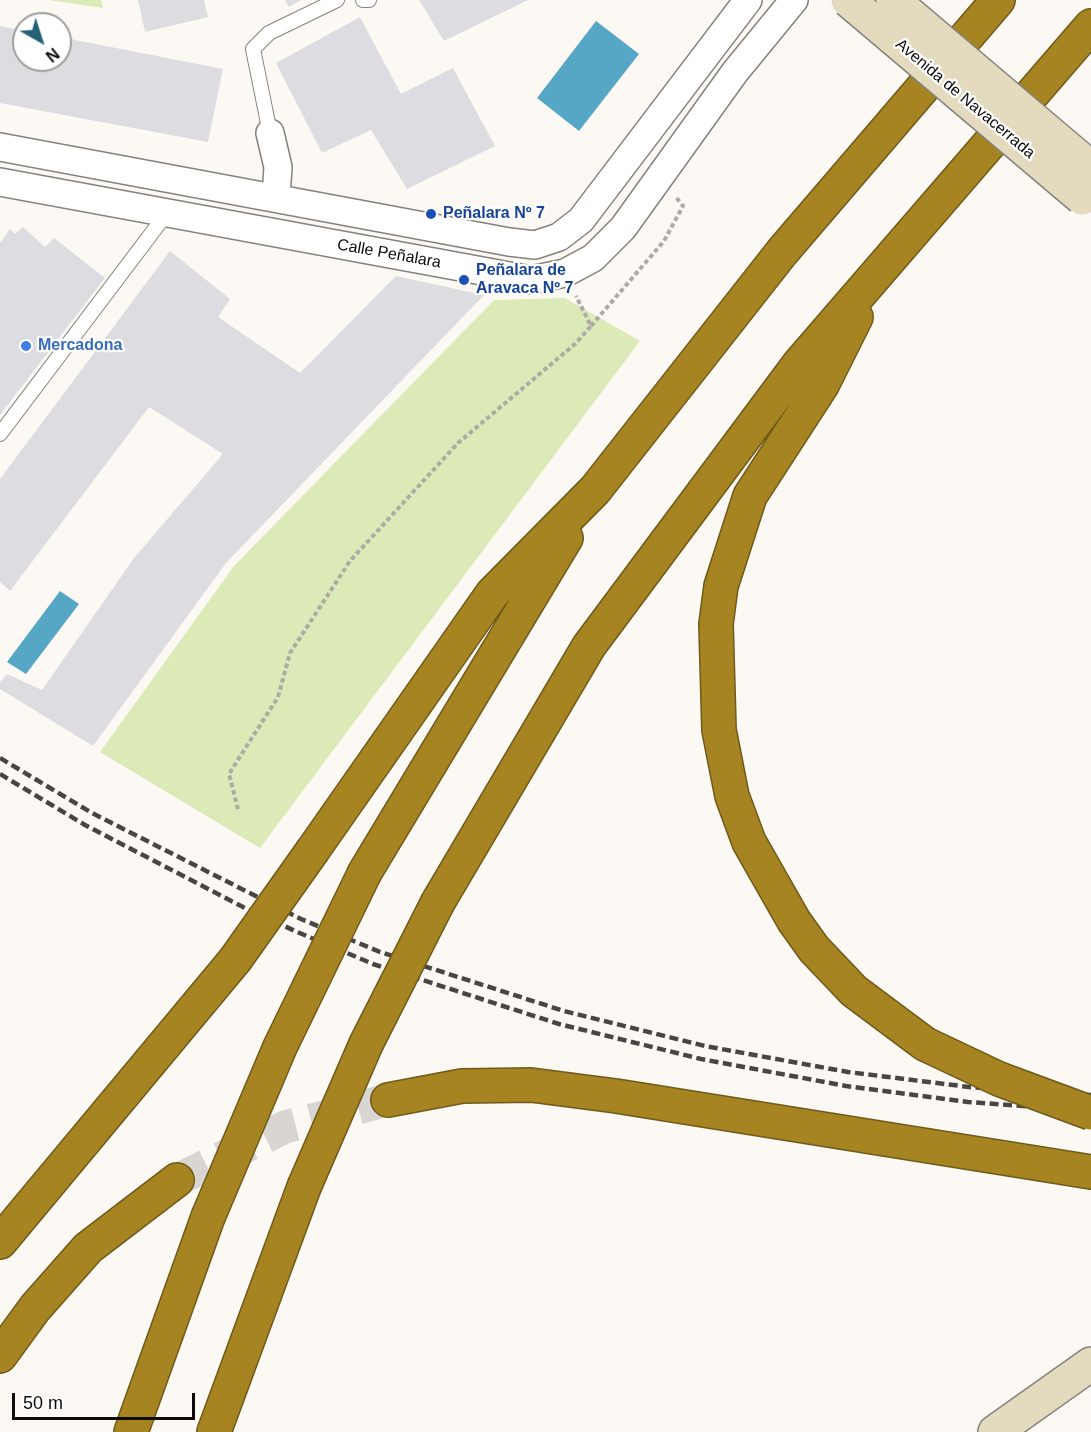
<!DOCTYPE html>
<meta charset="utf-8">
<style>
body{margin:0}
#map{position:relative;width:1091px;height:1432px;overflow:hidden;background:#fcf9f5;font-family:Helvetica,sans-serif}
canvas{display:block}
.north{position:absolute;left:12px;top:12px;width:60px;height:60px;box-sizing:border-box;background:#fff;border:2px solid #9e9e9d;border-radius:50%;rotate:141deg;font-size:16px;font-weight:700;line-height:24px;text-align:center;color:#0d0c0b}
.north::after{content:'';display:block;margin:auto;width:21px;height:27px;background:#246278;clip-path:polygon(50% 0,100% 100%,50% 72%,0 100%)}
.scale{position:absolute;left:12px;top:1393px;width:183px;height:27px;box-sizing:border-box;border:3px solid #0d0c0b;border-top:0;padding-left:8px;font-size:18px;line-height:21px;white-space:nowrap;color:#0d0c0b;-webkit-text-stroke:4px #fff;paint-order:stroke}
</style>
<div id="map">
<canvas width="1091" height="1432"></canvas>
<div class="north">N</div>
<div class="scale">50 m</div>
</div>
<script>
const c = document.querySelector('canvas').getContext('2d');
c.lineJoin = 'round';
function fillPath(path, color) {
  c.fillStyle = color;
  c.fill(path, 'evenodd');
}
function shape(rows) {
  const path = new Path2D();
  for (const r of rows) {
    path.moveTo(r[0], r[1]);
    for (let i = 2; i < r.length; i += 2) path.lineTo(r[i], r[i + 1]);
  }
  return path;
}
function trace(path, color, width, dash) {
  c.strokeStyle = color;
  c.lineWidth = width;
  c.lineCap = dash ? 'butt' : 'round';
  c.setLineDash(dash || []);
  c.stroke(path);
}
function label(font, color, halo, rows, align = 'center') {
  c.font = font + ' Helvetica,sans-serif';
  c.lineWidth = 4.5;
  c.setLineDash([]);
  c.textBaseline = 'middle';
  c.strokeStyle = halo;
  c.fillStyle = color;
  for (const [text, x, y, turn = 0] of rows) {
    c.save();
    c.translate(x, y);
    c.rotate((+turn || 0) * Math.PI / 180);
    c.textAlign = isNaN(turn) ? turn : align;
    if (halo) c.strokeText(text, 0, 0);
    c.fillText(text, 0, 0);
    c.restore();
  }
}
const green = shape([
 [49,0,101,0,103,8],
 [565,298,640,341,260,848,100,752,234,566,494,300]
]);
const water = shape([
 [596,21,639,54,579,131,537,98],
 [60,591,79,604,26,674,7,662]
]);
const building = shape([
 [138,0,204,0,208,17,145,32],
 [285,0,301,0,289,7],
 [419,0,528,0,444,41],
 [360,17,401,94,453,68,495,146,407,189,371,130,322,153,276,63],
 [0,26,24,31,24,60,60,60,60,37,223,69,208,142,0,103],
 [23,227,45,247,54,238,105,278,0,415,0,243,10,229,15,234],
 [170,251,230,299,218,317,300,373,396,276,484,295,226,563,93,746,0,689,0,682,7,674,42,690,134,558,223,454,149,407,10,591,0,582,0,479]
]);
const highwayTunnel = shape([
 [177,1180,285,1127,388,1100]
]);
const path = shape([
 [591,326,664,241,683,206,675,196],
 [238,809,229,774,278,697,290,653,350,561,458,443,575,344,591,326,576,296]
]);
const lane = shape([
 [363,0,369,0],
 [270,133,253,49,269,33,337,0],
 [0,434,167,213]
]);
const street = shape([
 [270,133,278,167,276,197],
 [0,147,509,242,535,245,559,237,581,220,748,0],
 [0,182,531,280,565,273,593,258,623,228,735,72,794,0]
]);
const secondary = shape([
 [995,1432,1091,1364]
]);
const highway = shape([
 [856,317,822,385,750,496,721,586,716,624,719,730,732,796,749,842,794,921,814,949,854,991,925,1044],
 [313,850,492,594,595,490,782,252,998,0],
 [365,872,566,538],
 [438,902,589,646,799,364,1091,26],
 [388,1100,462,1086,531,1085,616,1096,1091,1172],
 [0,1242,235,960],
 [0,1356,35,1308,88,1248,177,1180],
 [131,1432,208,1217],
 [214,1432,304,1187]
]);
const rail = shape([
 [0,758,92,813,301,919,380,952,564,1011,705,1046,848,1072,969,1087,1091,1095],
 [0,774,85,825,243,907,295,931,373,964,559,1024,701,1059,846,1086,968,1102,1091,1111]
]);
const secondaryBridge = shape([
 [848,0,1082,198],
 [893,0,1091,168]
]);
const highwayBridge = shape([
 [235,960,313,850],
 [925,1044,999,1079,1091,1113],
 [304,1187,366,1044,438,902],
 [208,1217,280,1047,365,872]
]);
const markers = [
 [431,214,6,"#1a4fb4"],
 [464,280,6,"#1a4fb4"],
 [26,346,6,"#3f7fe0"]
];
const streetNames = [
 ["Avenida de Navacerrada",965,99,40],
 ["Calle Peñalara",389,254,10]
];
const transitNames = [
 ["Peñalara Nº 7",443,214],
 ["Peñalara de",476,271],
 ["Aravaca Nº 7",476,289]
];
const shopNames = [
 ["Mercadona",38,346]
];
fillPath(green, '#dbeab6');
fillPath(water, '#56a6c6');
fillPath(building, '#dddce0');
trace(highwayTunnel, '#d8d5d2', 33, [33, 16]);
trace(lane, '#84827e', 16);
trace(street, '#84827e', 30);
trace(secondary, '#84827e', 36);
trace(highway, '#705a1a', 36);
trace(path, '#adaaa7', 4, [4.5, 3]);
trace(lane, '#fff', 14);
trace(street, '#fff', 27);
trace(secondary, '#e4dabd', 33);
trace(highway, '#a68422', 33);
trace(rail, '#474644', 4.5, [9, 4.5]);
trace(secondaryBridge, '#84827e', 36, []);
trace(highwayBridge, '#705a1a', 36, []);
trace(secondaryBridge, '#e4dabd', 33);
trace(highwayBridge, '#a68422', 33);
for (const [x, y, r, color] of markers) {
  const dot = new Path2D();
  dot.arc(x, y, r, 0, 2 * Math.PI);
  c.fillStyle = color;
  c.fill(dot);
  trace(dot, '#fff', 2);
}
label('16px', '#0d0c0b', '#fff', streetNames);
label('bold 16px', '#164399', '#fff', transitNames, 'left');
label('bold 16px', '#366cbe', '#fff', shopNames, 'left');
</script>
